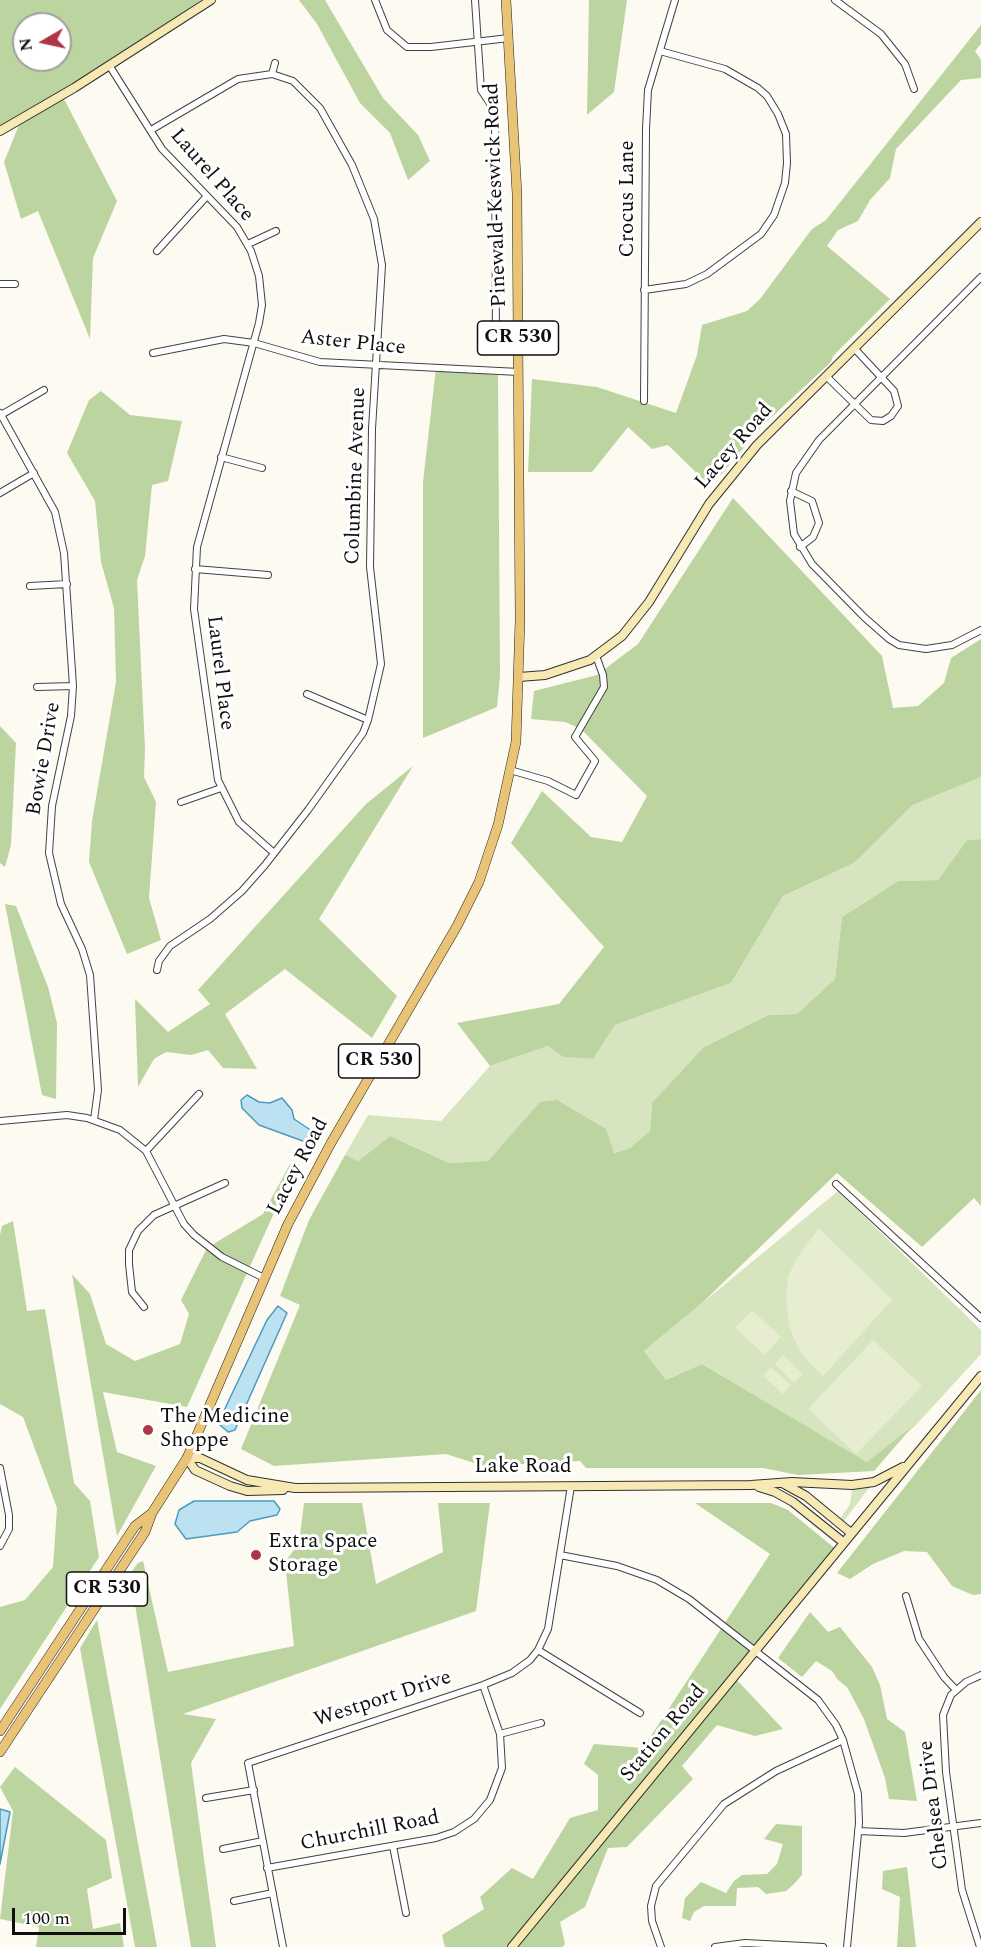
<!DOCTYPE html>
<style>
body{margin:0}
#map{position:relative;width:981px;height:1947px;overflow:hidden;background:#fdfaf2;font-family:Spectral,serif}
canvas{display:block}
.north{position:absolute;left:12px;top:12px;width:60px;height:60px;box-sizing:border-box;background:#fff;border:2px solid #9f9f9f;border-radius:50%;rotate:261deg;font-size:16px;font-weight:700;line-height:24px;text-align:center;color:#0f0f0f}
.north::after{content:'';display:block;margin:auto;width:21px;height:27px;background:#b03647;clip-path:polygon(50% 0,100% 100%,50% 72%,0 100%)}
.scale{position:absolute;left:12px;top:1908px;width:114px;height:27px;box-sizing:border-box;border:3px solid #0f0f0f;border-top:0;padding-left:8px;font-size:18px;line-height:21px;white-space:nowrap;color:#0f0f0f;-webkit-text-stroke:4px #fff;paint-order:stroke}
</style>
<div id="map">
<canvas width="981" height="1947"></canvas>
<div class="north">N</div>
<div class="scale">100 m</div>
</div>
<script>
const c = document.querySelector('canvas').getContext('2d');
c.lineJoin = 'round';
function fillPath(path, color) {
  c.fillStyle = color;
  c.fill(path, 'evenodd');
}
function shape(rows) {
  const path = new Path2D();
  for (const r of rows) {
    path.moveTo(r[0], r[1]);
    for (let i = 2; i < r.length; i += 2) path.lineTo(r[i], r[i + 1]);
  }
  return path;
}
function trace(path, color, width, dash) {
  c.strokeStyle = color;
  c.lineWidth = width;
  c.lineCap = dash ? 'butt' : 'round';
  c.setLineDash(dash || []);
  c.stroke(path);
}
function label(font, color, halo, rows, align = 'center') {
  c.font = font + ' Spectral,serif';
  c.lineWidth = 6;
  c.setLineDash([]);
  c.textBaseline = 'middle';
  c.strokeStyle = halo;
  c.fillStyle = color;
  for (const [text, x, y, turn = 0] of rows) {
    c.save();
    c.translate(x, y);
    c.rotate((+turn || 0) * Math.PI / 180);
    c.textAlign = isNaN(turn) ? turn : align;
    if (halo) c.strokeText(text, 0, 0);
    c.fillText(text, 0, 0);
    c.restore();
  }
}
const green = shape([
 [981,777,981,839,967,840,938,880,898,881,842,917,835,979,797,1014,769,1015,652,1103,650,1131,630,1148,613,1153,540,1103,488,1161,449,1163,390,1136,358,1161,345,1155,368,1115,441,1121,490,1066,548,1046,563,1057,593,1059,615,1025,731,983,783,896,854,863,913,805],
 [838,1191,981,1330,981,1354,914,1427,867,1462,702,1364,666,1380,644,1351],
 [869,1488,844,1521,842,1521,840,1519,850,1504,852,1489]
]);
const forest = shape([
 [0,0,201,0,63,97,117,201,93,258,90,339,38,211,21,219,4,162,19,125,0,132],
 [24,24,60,24,60,60,24,60],
 [299,0,325,0,383,98,418,135,430,161,408,180,390,133,360,103,317,24],
 [589,0,627,0,614,92,587,115],
 [981,25,981,44,975,51,981,60,981,78,961,80,896,149,890,178,870,200,858,221,838,230,827,246,890,299,833,356,831,362,762,426,720,476,709,485,668,445,652,449,628,427,592,472,528,472,532,379,597,387,676,413,697,355,702,325,747,311,760,299,812,229,826,220],
 [436,368,498,375,500,676,497,707,423,738,423,482],
 [101,391,130,415,182,421,168,481,152,485,145,556,137,580,145,749,144,777,156,802,149,898,161,940,127,954,89,862,92,821,116,682,114,608,101,562,95,501,67,453,89,400],
 [733,498,882,656,893,708,918,706,944,683,951,658,981,639,981,777,913,805,854,863,783,896,731,983,615,1025,593,1059,563,1057,548,1046,490,1066,457,1023,559,1004,604,947,511,843,542,791,591,837,622,842,647,796,581,729,565,722,531,719,534,691,597,675,638,644],
 [0,726,16,743,11,845,5,867,0,863],
 [413,766,319,919,397,996,372,1038,285,969,225,1014,257,1069,223,1068,208,1050,191,1055,166,1052,154,1059,138,1087,135,999,168,1032,210,1004,198,990,366,804],
 [981,839,981,1206,974,1198,922,1247,837,1173,701,1304,644,1351,666,1380,702,1364,867,1462,913,1426,874,1471,798,1475,763,1468,586,1468,580,1461,484,1466,446,1454,274,1466,241,1449,300,1305,280,1296,309,1220,345,1155,358,1161,390,1136,449,1163,488,1161,540,1102,557,1100,606,1129,614,1153,630,1148,650,1131,652,1103,703,1048,769,1015,797,1014,835,979,842,917,898,881,938,880,967,840],
 [5,904,16,906,48,987,57,1023,56,1099,42,1095],
 [290,1164,299,1168,278,1204,187,1407,103,1392,117,1452,156,1466,117,1536,72,1274,90,1294,106,1344,135,1361,180,1344,189,1314,181,1300,207,1248,263,1214],
 [13,1221,27,1311,45,1309,74,1483,90,1501,99,1557,0,1709,0,1607,25,1600,53,1567,57,1508,23,1417,0,1404,0,1235,2,1226],
 [981,1390,981,1594,973,1595,952,1586,927,1552,904,1551,873,1564,850,1579,837,1573],
 [304,1503,362,1503,376,1584,443,1552,438,1503,490,1503,476,1611,183,1714,216,1719,191,1763,216,1947,191,1947,130,1574,138,1563,143,1561,168,1672,294,1646,285,1562,299,1543],
 [695,1503,771,1503,788,1510,837,1550,735,1678,783,1729,755,1736,717,1725,682,1766,693,1779,627,1847,608,1848,585,1907,560,1922,565,1944,562,1947,445,1947,442,1935,484,1909,480,1897,512,1868,533,1879,570,1818,598,1810,598,1775,584,1764,594,1744,643,1748,770,1554],
 [810,1612,828,1632,840,1627,872,1667,880,1685,887,1719,905,1732,917,1801,889,1799,885,1778,864,1719,847,1687,838,1680,832,1671,816,1661,802,1677,778,1658],
 [97,1620,157,1947,135,1947,80,1648],
 [15,1767,106,1840,112,1878,87,1889,93,1929,120,1923,124,1947,36,1947,39,1927,0,1919,13,1811,0,1787],
 [776,1824,802,1826,802,1875,793,1885,786,1891,766,1894,758,1887,737,1888,736,1906,704,1906,694,1912,690,1921,682,1918,685,1898,701,1882,726,1893,734,1881,742,1875,767,1874,777,1864,783,1844,764,1839],
 [907,1867,916,1947,897,1947,900,1897,882,1889,883,1871]
]);
const pitch = shape([
 [819,1228,892,1300,823,1376,804,1357,796,1343,789,1325,786,1299,788,1277,796,1259],
 [752,1310,781,1337,765,1355,735,1328],
 [873,1340,922,1386,856,1454,808,1409],
 [783,1355,803,1374,794,1383,775,1364],
 [771,1367,791,1385,783,1394,763,1376]
]);
const water = shape([
 [247,1095,259,1102,270,1103,282,1098,292,1110,294,1119,318,1135,314,1142,311,1144,259,1125,242,1108,241,1100,247,1095],
 [278,1306,287,1313,235,1430,228,1432,220,1425,220,1419,267,1320,278,1306],
 [194,1501,274,1501,280,1509,277,1515,250,1521,237,1532,186,1539,175,1524,179,1510,194,1501],
 [0,1809,10,1812,0,1864,0,1809]
]);
const street = shape([
 [375,0,387,30,407,47,431,47,509,38],
 [475,0,481,90,495,111,496,346],
 [835,0,881,34,905,64,914,89],
 [109,65,162,149,237,227,251,251,259,276,262,305,259,323,197,547,194,609,218,780,239,822,274,853],
 [272,74,275,63],
 [151,130,238,79,272,74,293,81,320,108,352,165,374,219,382,265,372,429,370,567,381,664,368,720,363,733,308,810,265,865,242,891,210,919,170,946,159,961,157,970],
 [248,244,276,231],
 [157,251,207,196],
 [981,277,819,440,796,473,790,501,794,534,812,564,864,617,889,639,899,645,926,649,952,645,981,630],
 [0,284,15,284],
 [644,290,686,284,707,274,761,234,774,215,785,183,787,163,786,134,778,114,767,96,758,88,725,69,660,51],
 [153,353,224,339,254,343,320,362,519,372],
 [826,376,871,420,883,421,891,416,898,406,894,391,854,348],
 [644,401,646,129,648,90,675,0],
 [0,413,55,512,64,553,73,686,71,716,52,806,49,853,61,904,82,949,90,975,98,1090,94,1120],
 [1,415,44,390],
 [221,457,262,468],
 [791,491,812,501,819,523,813,537,800,547],
 [0,493,34,473],
 [195,569,268,575],
 [30,586,67,584],
 [37,687,73,686],
 [307,694,368,720],
 [510,770,548,781,576,795,595,761,575,737,604,687,603,675,596,656],
 [181,802,221,788],
 [0,1121,67,1115,87,1118,120,1130,146,1151,184,1224,194,1235,222,1257,264,1278],
 [146,1151,199,1094],
 [836,1184,981,1318],
 [144,1307,132,1292,129,1264,129,1250,138,1231,154,1215,225,1183],
 [0,1468,9,1515,9,1529,0,1546],
 [560,1555,617,1566,657,1580,689,1599,818,1700,836,1725,843,1740,858,1794,859,1823,847,1947],
 [906,1596,919,1639,944,1677,956,1690],
 [538,1650,640,1713],
 [500,1734,541,1723],
 [206,1798,254,1790],
 [858,1831,904,1833,981,1823],
 [393,1846,406,1913],
 [223,1849,263,1841],
 [267,1868,436,1838,454,1832,474,1819,490,1800,502,1768,500,1734,483,1685],
 [234,1901,273,1893],
 [283,1947,248,1763,483,1685,512,1673,530,1660,538,1650,548,1629,571,1486],
 [661,1947,652,1921,651,1906,656,1886,724,1804,776,1771,843,1740],
 [715,1947,745,1943,823,1947],
 [980,1947,962,1890,946,1772,943,1715,951,1695,966,1682,981,1675]
]);
const secondary = shape([
 [0,131,74,88,211,0],
 [519,677,545,675,590,660,622,636,649,602,709,504,757,445,981,222],
 [187,1458,200,1458,247,1480,295,1488,751,1485,792,1482,852,1485,874,1482,903,1467],
 [187,1458,195,1470,230,1486,247,1491,283,1490],
 [784,1484,806,1496,851,1533],
 [759,1487,775,1492,793,1502,843,1542],
 [512,1947,981,1376]
]);
const primary = shape([
 [0,1731,135,1526,152,1513],
 [0,1752,145,1532,152,1513,187,1458,288,1224,331,1143,457,926,479,882,498,825,516,742,520,620,517,194,506,0]
]);
const markers = [
 [148,1430,6,"#b03647"],
 [256,1555,6,"#b03647"]
];
const shields = [
 [518,338,81],
 [379,1061,81],
 [107,1589,81]
];
const shieldNames = [
 ["CR 530",518,338],
 ["CR 530",379,1061],
 ["CR 530",107,1589]
];
const streetNames = [
 ["Laurel Place",211,176,49],
 ["Pinewald-Keswick Road",497,195,-92],
 ["Crocus Lane",629,199,-90],
 ["Aster Place",353,344,6],
 ["Lacey Road",735,447,-49],
 ["Columbine Avenue",357,476,-88],
 ["Laurel Place",219,673,83],
 ["Bowie Drive",45,759,-80],
 ["Lacey Road",299,1167,-62],
 ["Lake Road",523,1468],
 ["Westport Drive",383,1700,-18],
 ["Station Road",664,1734,-50],
 ["Chelsea Drive",935,1805,-97],
 ["Churchill Road",370,1832,-11]
];
const poiNames = [
 ["The Medicine",160,1418],
 ["Shoppe",160,1442],
 ["Extra Space",268,1543],
 ["Storage",268,1567]
];
fillPath(green, '#d6e5bf');
fillPath(forest, '#bcd4a0');
fillPath(pitch, '#e6edd0');
fillPath(water, '#bce1f0');
trace(water, '#4b9bbf', 1.5);
trace(street, '#424242', 8);
trace(secondary, '#313131', 10);
trace(primary, '#202020', 10);
trace(street, '#fff', 6);
trace(secondary, '#f6e9b4', 8);
trace(primary, '#e9c376', 9);
for (const [x, y, r, color] of markers) {
  const dot = new Path2D();
  dot.arc(x, y, r, 0, 2 * Math.PI);
  c.fillStyle = color;
  c.fill(dot);
  trace(dot, '#fff', 2);
}
for (const [x, y, w] of shields) {
  const box = new Path2D();
  box.roundRect(x - w / 2, y - 17, w, 34, 4.5);
  c.fillStyle = '#fff';
  c.fill(box);
  trace(box, '#0f0f0f', 1.5);
}
label('bold 20px', '#0f0f0f', null, shieldNames);
label('21px', '#0f0f0f', '#fff', streetNames);
label('21px', '#0f0f0f', '#fff', poiNames, 'left');
</script>
